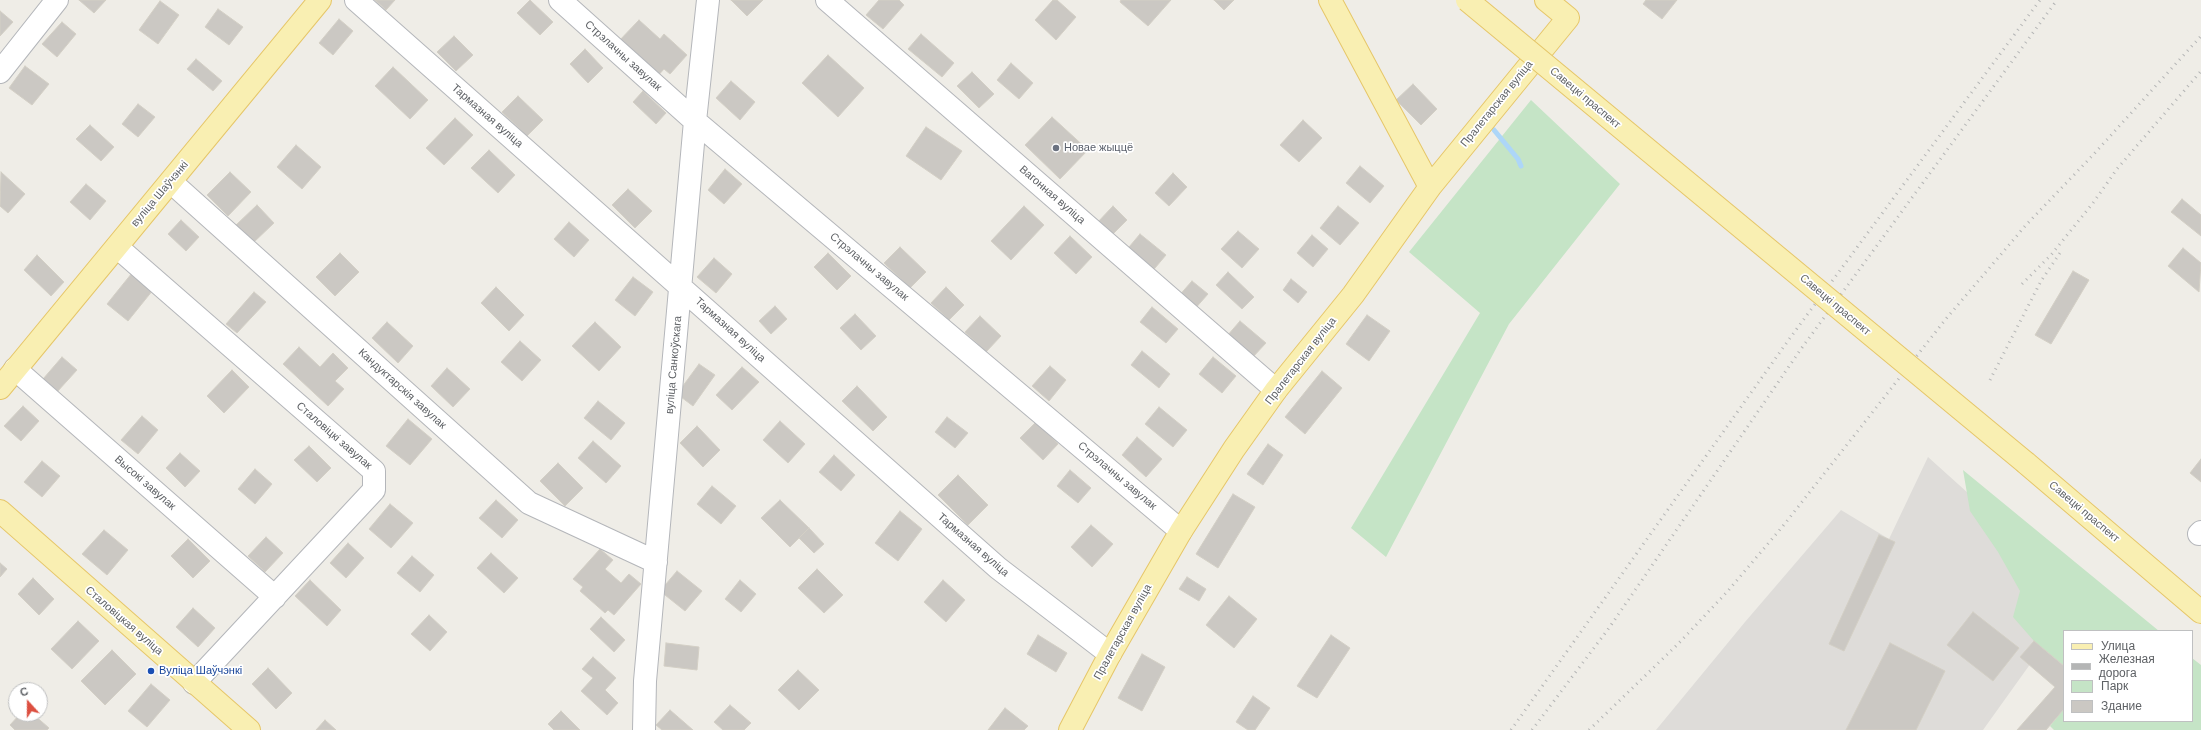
<!DOCTYPE html>
<meta charset="utf-8">
<style>
body{margin:0}
#map{position:relative;width:2201px;height:730px;overflow:hidden;background:#efede7;font-family:Arial,sans-serif}
canvas{display:block}
.legend{position:absolute;left:2063px;top:630px;width:130px;height:92px;box-sizing:border-box;background:#fff;border:1px solid #bfc0c1;margin:0;padding:5px 7px;list-style:none;font-size:12px;color:#5e6165}
.legend li{display:flex;align-items:center;gap:8px;height:20px}
.legend b{width:20px;border:1px solid #bfc0c1}
.north{position:absolute;left:8px;top:682px;width:40px;height:40px;box-sizing:border-box;background:#fff;border:1px solid #bfc0c1;border-radius:50%;rotate:339deg;font-size:11px;font-weight:700;line-height:16px;text-align:center;color:#5e6165}
.north::after{content:'';display:block;margin:auto;width:14px;height:18px;background:#dc4f40;clip-path:polygon(50% 0,100% 100%,50% 72%,0 100%)}
</style>
<div id="map">
<canvas width="2201" height="730"></canvas>
<ul class="legend">
<li><b style="height:5px;background:#f9efb2"></b>Улица</li>
<li><b style="height:5px;background:#b4b5b5"></b>Железная дорога</li>
<li><b style="height:11px;background:#c5e4c6"></b>Парк</li>
<li><b style="height:11px;background:#cbc8c3"></b>Здание</li>
</ul>
<div class="north">С</div>
</div>
<script>
const c = document.querySelector('canvas').getContext('2d');
c.lineJoin = 'round';
function fillPath(path, color) {
  c.fillStyle = color;
  c.fill(path, 'evenodd');
}
function shape(rows) {
  const path = new Path2D();
  for (const r of rows) {
    path.moveTo(r[0], r[1]);
    for (let i = 2; i < r.length; i += 2) path.lineTo(r[i], r[i + 1]);
  }
  return path;
}
function trace(path, color, width, dash) {
  c.strokeStyle = color;
  c.lineWidth = width;
  c.lineCap = dash ? 'butt' : 'round';
  c.setLineDash(dash || []);
  c.stroke(path);
}
function label(font, color, halo, rows, align = 'center') {
  c.font = font + ' Arial,sans-serif';
  c.lineWidth = 3.5;
  c.setLineDash([]);
  c.textBaseline = 'middle';
  c.strokeStyle = halo;
  c.fillStyle = color;
  for (const [text, x, y, turn = 0] of rows) {
    c.save();
    c.translate(x, y);
    c.rotate((+turn || 0) * Math.PI / 180);
    c.textAlign = isNaN(turn) ? turn : align;
    if (halo) c.strokeText(text, 0, 0);
    c.fillText(text, 0, 0);
    c.restore();
  }
}
const industrial = shape([
 [1928,457,2088,601,2046,642,1983,730,1656,730,1745,622,1841,510,1889,539]
]);
const green = shape([
 [1531,100,1620,184,1509,324,1386,557,1351,528,1480,313,1409,252],
 [1963,470,2159,631,2064,631,2064,666,2034,641,2013,617,2020,591,1998,552,1970,511],
 [2192,658,2201,665,2201,730,2054,730,2050,726,2064,709,2064,721,2192,721]
]);
const stream = shape([
 [1494,130,1518,159,1521,166]
]);
const building = shape([
 [79,0,106,0,94,13,79,0],
 [375,0,395,0,386,10,375,0],
 [530,0,553,22,540,35,517,13,530,0],
 [731,0,763,0,747,16,731,0],
 [879,0,899,0,904,5,883,29,866,15,879,0],
 [1053,0,1057,0,1076,17,1056,40,1035,20,1053,0],
 [1121,0,1171,0,1148,26,1120,2,1121,0],
 [1214,0,1234,0,1224,10,1214,0],
 [1646,0,1677,0,1662,19,1643,4,1646,0],
 [160,1,179,15,158,44,139,30,160,1],
 [218,9,243,27,229,45,205,27,218,9],
 [0,11,13,22,0,36,0,11],
 [339,19,353,31,333,55,319,43,339,19],
 [639,20,660,39,664,34,687,55,670,74,664,69,656,78,617,43,639,20],
 [62,22,76,34,57,57,42,44,62,22],
 [921,34,954,63,942,77,908,49,921,34],
 [454,36,473,55,456,71,437,52,454,36],
 [585,49,603,68,588,83,570,64,585,49],
 [828,55,864,88,838,117,802,83,828,55],
 [196,59,222,81,213,91,187,69,196,59],
 [1011,63,1033,83,1019,99,997,80,1011,63],
 [25,66,49,84,32,105,9,88,25,66],
 [393,67,428,100,410,119,375,86,393,67],
 [972,72,994,94,979,108,957,86,972,72],
 [731,81,755,102,740,120,716,98,731,81],
 [1413,84,1437,109,1421,125,1396,100,1413,84],
 [643,91,666,113,656,124,633,102,643,91],
 [518,96,543,120,527,136,502,112,518,96],
 [138,104,155,117,138,137,122,124,138,104],
 [1052,117,1088,150,1060,179,1025,145,1052,117],
 [455,118,473,135,444,165,426,148,455,118],
 [1303,120,1322,138,1299,162,1280,145,1303,120],
 [90,125,114,147,101,161,76,139,90,125],
 [926,127,962,151,941,180,906,156,926,127],
 [296,145,321,167,302,189,277,167,296,145],
 [489,150,515,175,498,193,471,168,489,150],
 [1360,166,1384,186,1370,203,1346,183,1360,166],
 [725,169,742,184,724,204,708,190,725,169],
 [1,172,25,194,8,213,0,206,1,172],
 [230,172,251,192,228,216,207,195,230,172],
 [1173,173,1187,187,1169,206,1155,193,1173,173],
 [86,184,106,201,90,220,70,202,86,184],
 [628,189,652,211,635,228,612,205,628,189],
 [2182,199,2201,215,2201,236,2171,212,2182,199],
 [257,205,274,223,253,243,236,225,257,205],
 [1024,206,1044,225,1011,260,991,241,1024,206],
 [1113,206,1127,220,1110,237,1096,224,1113,206],
 [1338,206,1359,223,1340,245,1320,228,1338,206],
 [181,220,199,237,186,251,168,234,181,220],
 [569,222,589,240,574,257,554,239,569,222],
 [1238,231,1259,249,1242,268,1221,249,1238,231],
 [1140,234,1166,255,1150,274,1124,253,1140,234],
 [1312,235,1328,249,1313,267,1297,253,1312,235],
 [1070,236,1092,257,1076,274,1054,253,1070,236],
 [900,247,926,272,910,288,884,263,900,247],
 [2183,248,2201,263,2199,292,2168,266,2183,248],
 [340,253,359,272,335,296,316,277,340,253],
 [828,253,851,276,837,290,814,267,828,253],
 [37,255,64,282,51,296,24,270,37,255],
 [714,258,732,274,716,293,697,277,714,258],
 [2073,271,2089,280,2051,344,2035,335,2073,271],
 [1228,272,1254,297,1242,309,1216,285,1228,272],
 [132,273,153,290,128,321,107,304,132,273],
 [633,277,653,292,635,316,615,300,633,277],
 [1291,279,1307,292,1298,303,1283,290,1291,279],
 [1192,281,1208,294,1193,311,1177,298,1192,281],
 [496,287,524,315,509,331,481,303,496,287],
 [946,287,964,305,949,320,931,303,946,287],
 [254,292,266,302,237,333,226,324,254,292],
 [775,306,787,319,771,334,759,321,775,306],
 [1152,307,1178,329,1166,343,1140,322,1152,307],
 [855,314,876,336,861,350,840,328,855,314],
 [1367,315,1390,331,1369,361,1346,344,1367,315],
 [980,316,1001,336,986,352,965,332,980,316],
 [1240,321,1266,343,1252,358,1227,336,1240,321],
 [387,322,413,346,398,363,372,338,387,322],
 [595,322,621,347,599,371,572,346,595,322],
 [520,341,541,360,522,381,501,362,520,341],
 [299,347,320,367,333,353,348,368,335,381,344,389,328,406,283,364,299,347],
 [1142,351,1170,374,1159,388,1131,365,1142,351],
 [62,357,77,370,57,392,43,379,62,357],
 [1213,357,1236,376,1222,393,1199,374,1213,357],
 [699,364,715,375,693,406,677,394,699,364],
 [1050,366,1066,380,1049,401,1032,386,1050,366],
 [742,367,759,382,732,410,716,395,742,367],
 [447,368,470,389,453,407,431,386,447,368],
 [232,370,249,387,224,413,207,396,232,370],
 [1322,371,1342,388,1305,434,1285,417,1322,371],
 [857,386,887,417,873,431,842,401,857,386],
 [598,401,625,423,611,440,584,418,598,401],
 [23,406,39,421,21,441,4,426,23,406],
 [1159,407,1187,430,1173,447,1145,424,1159,407],
 [142,416,158,430,138,454,121,440,142,416],
 [947,417,968,433,955,448,935,432,947,417],
 [408,419,432,439,410,465,386,446,408,419],
 [780,421,805,444,788,463,763,440,780,421],
 [1036,422,1058,444,1043,460,1020,438,1036,422],
 [697,426,720,450,703,467,680,443,697,426],
 [1137,437,1162,459,1146,477,1122,455,1137,437],
 [593,441,621,466,606,483,578,458,593,441],
 [1268,444,1283,455,1263,485,1247,474,1268,444],
 [309,446,331,468,317,482,294,460,309,446],
 [180,453,200,471,185,487,166,468,180,453],
 [834,455,855,475,841,491,819,472,834,455],
 [2201,459,2201,482,2190,473,2201,459],
 [42,461,60,476,42,497,24,482,42,461],
 [558,463,583,488,565,506,540,481,558,463],
 [255,469,272,484,255,504,238,489,255,469],
 [1070,470,1091,488,1078,503,1057,486,1070,470],
 [958,475,988,505,968,525,938,495,958,475],
 [712,486,736,506,721,524,697,504,712,486],
 [1233,494,1255,507,1218,568,1196,554,1233,494],
 [496,500,518,520,502,538,479,518,496,500],
 [780,500,809,528,790,547,761,518,780,500],
 [390,504,413,523,391,548,369,529,390,504],
 [900,511,922,529,898,561,875,543,900,511],
 [1091,525,1113,544,1092,567,1071,547,1091,525],
 [809,528,824,544,814,553,799,538,809,528],
 [104,530,128,550,107,575,82,554,104,530],
 [1879,535,1895,542,1844,651,1829,644,1879,535],
 [266,537,283,553,265,572,248,556,266,537],
 [188,539,210,561,193,578,171,556,188,539],
 [348,543,364,558,346,578,330,563,348,543],
 [600,549,613,560,605,569,621,583,629,574,641,584,614,615,608,610,605,613,580,591,583,587,573,579,600,549],
 [491,553,518,578,504,593,477,568,491,553],
 [412,556,434,575,420,592,397,573,412,556],
 [0,563,7,569,0,577,0,563],
 [817,569,843,595,824,613,798,588,817,569],
 [677,571,702,591,685,611,660,591,677,571],
 [1187,577,1206,589,1199,601,1179,589,1187,577],
 [33,578,54,599,39,615,18,594,33,578],
 [310,580,341,610,327,626,295,596,310,580],
 [740,580,756,594,741,612,725,599,740,580],
 [943,580,965,600,946,622,924,602,943,580],
 [1229,596,1257,619,1234,648,1206,625,1229,596],
 [193,608,215,628,198,647,176,627,193,608],
 [1973,612,2019,648,1993,681,1947,645,1973,612],
 [429,615,447,632,430,651,411,634,429,615],
 [601,617,625,640,614,652,590,629,601,617],
 [78,621,99,641,72,669,51,649,78,621],
 [1038,635,1067,653,1056,672,1027,654,1038,635],
 [1331,635,1350,648,1317,698,1297,686,1331,635],
 [2034,641,2064,666,2064,709,2046,730,2017,730,2055,687,2020,657,2034,641],
 [666,643,699,647,697,670,664,666,666,643],
 [1890,643,1945,671,1916,730,1846,730,1890,643],
 [112,650,136,674,105,705,81,681,112,650],
 [1142,654,1165,667,1142,711,1118,698,1142,654],
 [593,657,616,678,605,690,618,703,607,715,581,691,593,678,582,669,593,657],
 [268,668,292,693,276,709,252,684,268,668],
 [798,670,819,690,799,710,778,690,798,670],
 [151,684,170,700,147,727,128,711,151,684],
 [1253,696,1270,708,1255,730,1248,730,1236,722,1253,696],
 [730,705,751,723,744,730,723,730,714,722,730,705],
 [1005,708,1028,726,1024,730,988,730,1005,708],
 [670,710,693,730,662,730,656,725,670,710],
 [561,711,580,730,554,730,548,724,561,711],
 [20,714,33,714,49,728,47,730,15,730,10,725,20,714],
 [325,720,336,730,316,730,325,720]
]);
const minor = shape([
 [356,0,998,568,1110,654],
 [560,0,695,121,1181,531],
 [827,0,1276,390],
 [0,72,57,0],
 [171,182,529,503,656,562],
 [117,247,374,471,374,490,194,683],
 [15,369,275,597],
 [2199,534,2201,532],
 [644,730,645,681,695,121,708,0]
]);
const major = shape([
 [1330,0,1430,187],
 [0,388,320,0],
 [2026,463,2201,612],
 [0,511,249,730],
 [1070,730,1110,654,1181,531,1234,449,1276,390,1353,295,1430,187,1568,18,1546,0]
]);
const rail = shape([
 [2022,284,2051,255,2093,203,2117,169,2201,71],
 [1990,380,2041,281,2062,250],
 [1511,730,1790,338,2040,0],
 [1532,730,1609,628,1801,349,2057,0],
 [1589,730,1678,644,1727,592,1783,526,1945,320,2026,225,2093,155,2201,36]
]);
const majorBridge = shape([
 [1467,0,2026,463]
]);
const markers = [
 [1056,148,4,"#6b7280"],
 [151,671,4,"#1a4fb4"]
];
const streetNames = [
 ["Стрэлачны завулак",623,56,42],
 ["Савецкі праспект",1585,98,40],
 ["Пралетарская вуліца",1497,104,-51],
 ["Тармазная вуліца",487,116,41],
 ["вуліца Шаўчэнкі",160,194,-50],
 ["Вагонная вуліца",1052,195,41],
 ["Стрэлачны завулак",869,267,40],
 ["Савецкі праспект",1835,305,40],
 ["Тармазная вуліца",730,330,42],
 ["Пралетарская вуліца",1301,361,-52],
 ["вуліца Санкоўскага",674,365,-85],
 ["Кандуктарскія завулак",402,389,42],
 ["Сталовіцкі завулак",334,436,41],
 ["Стрэлачны завулак",1117,476,40],
 ["Высокі завулак",145,483,41],
 ["Савецкі праспект",2084,512,40],
 ["Тармазная вуліца",973,545,41],
 ["Сталовіцкая вуліца",124,621,41],
 ["Пралетарская вуліца",1123,632,-61]
];
const worshipNames = [
 ["Новае жыццё",1064,148]
];
const transitNames = [
 ["Вуліца Шаўчэнкі",159,671]
];
fillPath(industrial, '#dedcd9');
fillPath(green, '#c5e4c6');
trace(stream, '#add6f8', 5);
fillPath(building, '#cbc8c3');
trace(building, '#d3cfc5', 1);
trace(minor, '#b4b6ba', 24);
trace(major, '#e6c668', 24);
trace(minor, '#fff', 22);
trace(major, '#f9efb2', 22);
trace(rail, '#b4b5b5', 3, [1, 5]);
trace(majorBridge, '#e6c668', 24, []);
trace(majorBridge, '#f9efb2', 22);
for (const [x, y, r, color] of markers) {
  const dot = new Path2D();
  dot.arc(x, y, r, 0, 2 * Math.PI);
  c.fillStyle = color;
  c.fill(dot);
  trace(dot, '#fff', 1.5);
}
label('11px', '#5e6165', '#fff', streetNames);
label('11px', '#5b616d', '#fff', worshipNames, 'left');
label('11px', '#164399', '#fff', transitNames, 'left');
</script>
